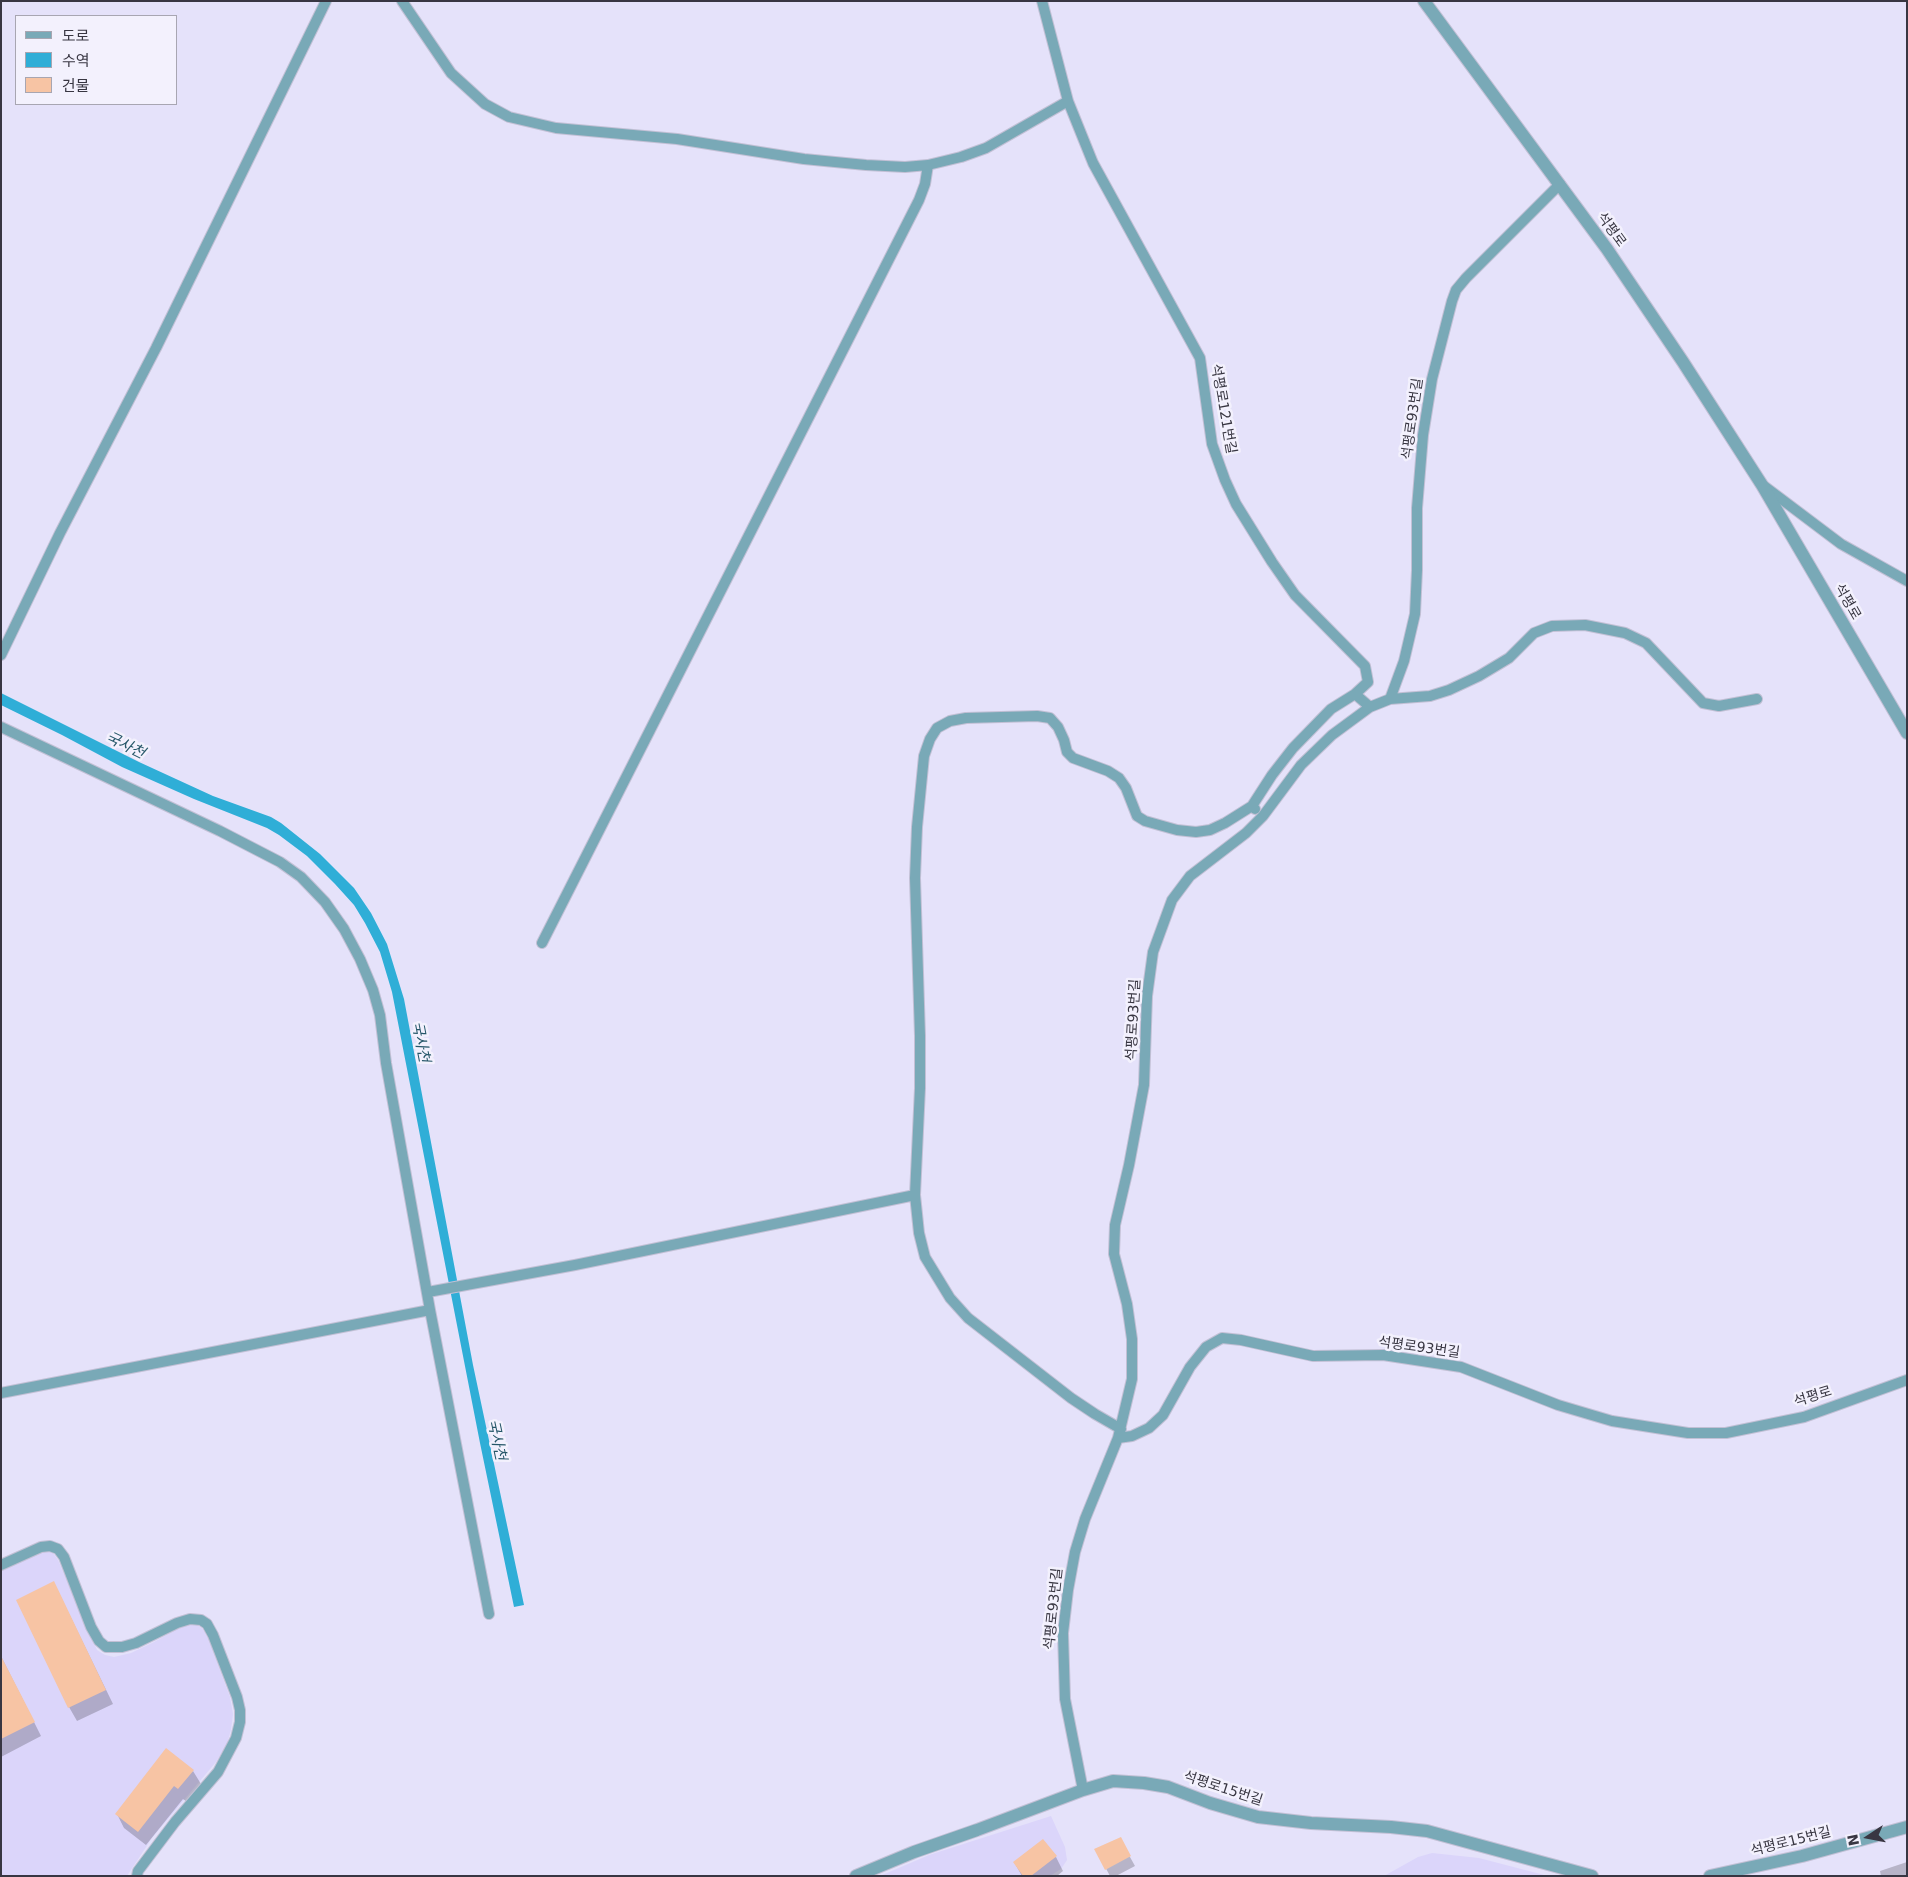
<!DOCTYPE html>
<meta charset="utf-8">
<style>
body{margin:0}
#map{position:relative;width:1908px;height:1877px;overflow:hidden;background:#e5e2fa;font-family:"DejaVu Sans","Noto Sans KR",sans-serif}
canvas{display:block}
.frame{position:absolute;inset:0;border:2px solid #383642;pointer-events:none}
.legend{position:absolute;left:15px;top:15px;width:162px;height:90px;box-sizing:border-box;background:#f3f1fd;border:1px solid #a8a6b2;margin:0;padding:6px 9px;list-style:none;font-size:15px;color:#383642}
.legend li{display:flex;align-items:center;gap:10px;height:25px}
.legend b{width:25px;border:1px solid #a8a6b2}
.north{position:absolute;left:1843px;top:1812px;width:50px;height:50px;-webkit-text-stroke:4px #f3f1fd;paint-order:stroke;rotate:259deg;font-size:14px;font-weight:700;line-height:20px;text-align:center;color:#383642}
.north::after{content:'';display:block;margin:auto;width:18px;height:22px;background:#383642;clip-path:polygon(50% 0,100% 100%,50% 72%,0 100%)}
</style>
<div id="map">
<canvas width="1908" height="1877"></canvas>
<div class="frame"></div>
<ul class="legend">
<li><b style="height:6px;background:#79a9b7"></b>도로</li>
<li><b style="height:14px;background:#2faed7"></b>수역</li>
<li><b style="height:14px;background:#f7c4a4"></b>건물</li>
</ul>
<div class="north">N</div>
</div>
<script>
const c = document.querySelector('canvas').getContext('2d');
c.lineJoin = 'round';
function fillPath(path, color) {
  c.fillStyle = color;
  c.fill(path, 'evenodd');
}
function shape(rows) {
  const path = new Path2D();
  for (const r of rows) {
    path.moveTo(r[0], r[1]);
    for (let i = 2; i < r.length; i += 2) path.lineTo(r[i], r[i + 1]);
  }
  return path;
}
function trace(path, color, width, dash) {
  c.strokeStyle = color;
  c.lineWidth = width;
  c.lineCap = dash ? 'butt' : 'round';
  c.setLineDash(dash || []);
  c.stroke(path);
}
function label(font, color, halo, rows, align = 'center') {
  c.font = font + ' "DejaVu Sans","Noto Sans KR",sans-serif';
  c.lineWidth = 5;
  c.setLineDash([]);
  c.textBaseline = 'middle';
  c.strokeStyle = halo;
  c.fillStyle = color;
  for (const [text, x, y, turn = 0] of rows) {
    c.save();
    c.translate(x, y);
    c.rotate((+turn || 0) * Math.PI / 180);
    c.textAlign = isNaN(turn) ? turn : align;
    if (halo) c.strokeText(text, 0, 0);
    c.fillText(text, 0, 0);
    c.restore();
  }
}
const built = shape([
 [46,1550,53,1553,58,1560,97,1650,105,1655,114,1657,131,1653,154,1642,175,1630,186,1626,196,1624,203,1629,208,1638,230,1697,233,1714,231,1730,227,1744,216,1762,152,1838,127,1876,1,1876,1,1571],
 [1051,1816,1065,1847,1067,1860,1061,1869,1050,1876,880,1876,929,1855],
 [1432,1853,1479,1858,1548,1876,1384,1876,1418,1857]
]);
const water = shape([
 [1,693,139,762,213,796,271,817,281,823,320,854,354,888,371,913,387,944,404,999,473,1365,524,1605,514,1607,480,1443,392,992,380,952,365,923,354,905,335,884,307,856,279,835,267,828,194,799,122,767,62,735,1,705]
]);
const shadow = shape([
 [54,1583,113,1704,77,1721,69,1707],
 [1,1656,41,1736,1,1757],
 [193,1771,201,1784,187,1802,183,1799,146,1845,124,1828,117,1814],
 [1120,1839,1135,1866,1116,1876,1110,1876,1096,1850],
 [1056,1857,1063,1871,1057,1876,1022,1876,1014,1862],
 [1907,1862,1907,1876,1881,1876,1880,1871]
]);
const building = shape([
 [54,1581,106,1690,68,1708,16,1600],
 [1,1656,35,1722,1,1739],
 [166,1748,194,1770,178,1789,174,1786,138,1832,115,1814],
 [1121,1837,1131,1856,1105,1870,1094,1849],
 [1043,1839,1057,1856,1031,1876,1023,1876,1013,1862]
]);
const service = shape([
 [402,1,451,73,485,104,509,117,556,128,677,139,804,159,866,165,905,167,928,165,961,157,986,148,1068,101],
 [1042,1,1068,101,1093,163,1200,358,1212,444,1225,480,1236,504,1272,562,1295,595,1365,666,1368,682,1355,694,1331,709,1293,748,1272,775,1252,806,1255,809],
 [1764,486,1841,544,1907,581],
 [1,655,60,533,156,348,326,1],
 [1355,694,1370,707],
 [1390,699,1430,696,1449,690,1479,676,1509,658,1534,633,1552,626,1585,625,1625,633,1646,643,1703,703,1719,706,1757,699],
 [1,727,220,831,280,862,301,877,325,902,344,929,360,959,373,990,380,1015,386,1063,430,1310,489,1614],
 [542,943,919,200,925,184,928,165],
 [428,1292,575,1265,915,1195],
 [1,1393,430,1310],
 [1121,1429,1095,1414,1071,1398,968,1318,950,1298,925,1257,919,1233,915,1195,920,1088,920,1036,915,878,917,827,924,756,930,739,937,728,950,721,966,718,1037,716,1050,718,1058,727,1064,740,1067,752,1073,758,1108,771,1119,778,1126,788,1137,816,1145,821,1177,830,1196,832,1210,830,1225,823,1252,806],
 [1118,1438,1132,1436,1149,1428,1163,1415,1190,1367,1206,1347,1222,1338,1241,1340,1313,1356,1383,1355,1461,1367,1558,1405,1612,1421,1688,1433,1726,1433,1804,1417,1907,1380],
 [1,1565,41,1547,50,1546,58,1549,64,1557,91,1627,99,1641,106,1647,122,1647,136,1643,177,1623,190,1619,201,1620,207,1624,213,1635,237,1697,240,1710,240,1722,236,1738,218,1772,175,1822,138,1871,137,1876],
 [1083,1790,1065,1699,1063,1633,1068,1590,1075,1552,1085,1519,1118,1438,1132,1379,1132,1339,1127,1304,1114,1254,1115,1225,1129,1165,1144,1085,1147,996,1153,952,1172,900,1190,876,1246,833,1263,816,1301,765,1332,735,1370,707,1390,699,1404,661,1415,614,1417,570,1417,508,1423,435,1432,379,1452,301,1456,290,1466,278,1560,184]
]);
const minor = shape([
 [856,1876,914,1852,977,1830,1083,1790,1113,1781,1144,1783,1168,1787,1210,1803,1258,1817,1311,1823,1391,1827,1427,1831,1592,1876],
 [1710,1876,1802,1856,1907,1827]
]);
const tertiary = shape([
 [1424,1,1607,249,1683,362,1762,485,1907,733]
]);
const streetNames = [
 ["석평로",1611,230,54],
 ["석평로121번길",1223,409,80],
 ["석평로93번길",1413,419,-82],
 ["석평로",1847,602,60],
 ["석평로93번길",1134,1020,-87],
 ["석평로93번길",1419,1348,8],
 ["석평로",1813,1397,-17],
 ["석평로93번길",1054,1609,-84],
 ["석평로15번길",1223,1789,18],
 ["석평로15번길",1791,1842,-14]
];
const waterNames = [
 ["국사천",125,746,26],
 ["국사천",420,1042,79],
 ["국사천",496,1440,78]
];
fillPath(built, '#dbd5fa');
fillPath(water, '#2faed7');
fillPath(shadow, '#0003');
fillPath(building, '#f7c4a4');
trace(service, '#c2c0d5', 12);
trace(minor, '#c2c0d5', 14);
trace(tertiary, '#c2c0d5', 14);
trace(service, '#79a9b7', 10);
trace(minor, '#79a9b7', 12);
trace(tertiary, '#79a9b7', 12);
label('14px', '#383642', '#f3f1fd', streetNames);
label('italic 15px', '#265769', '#f3f1fd', waterNames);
</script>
